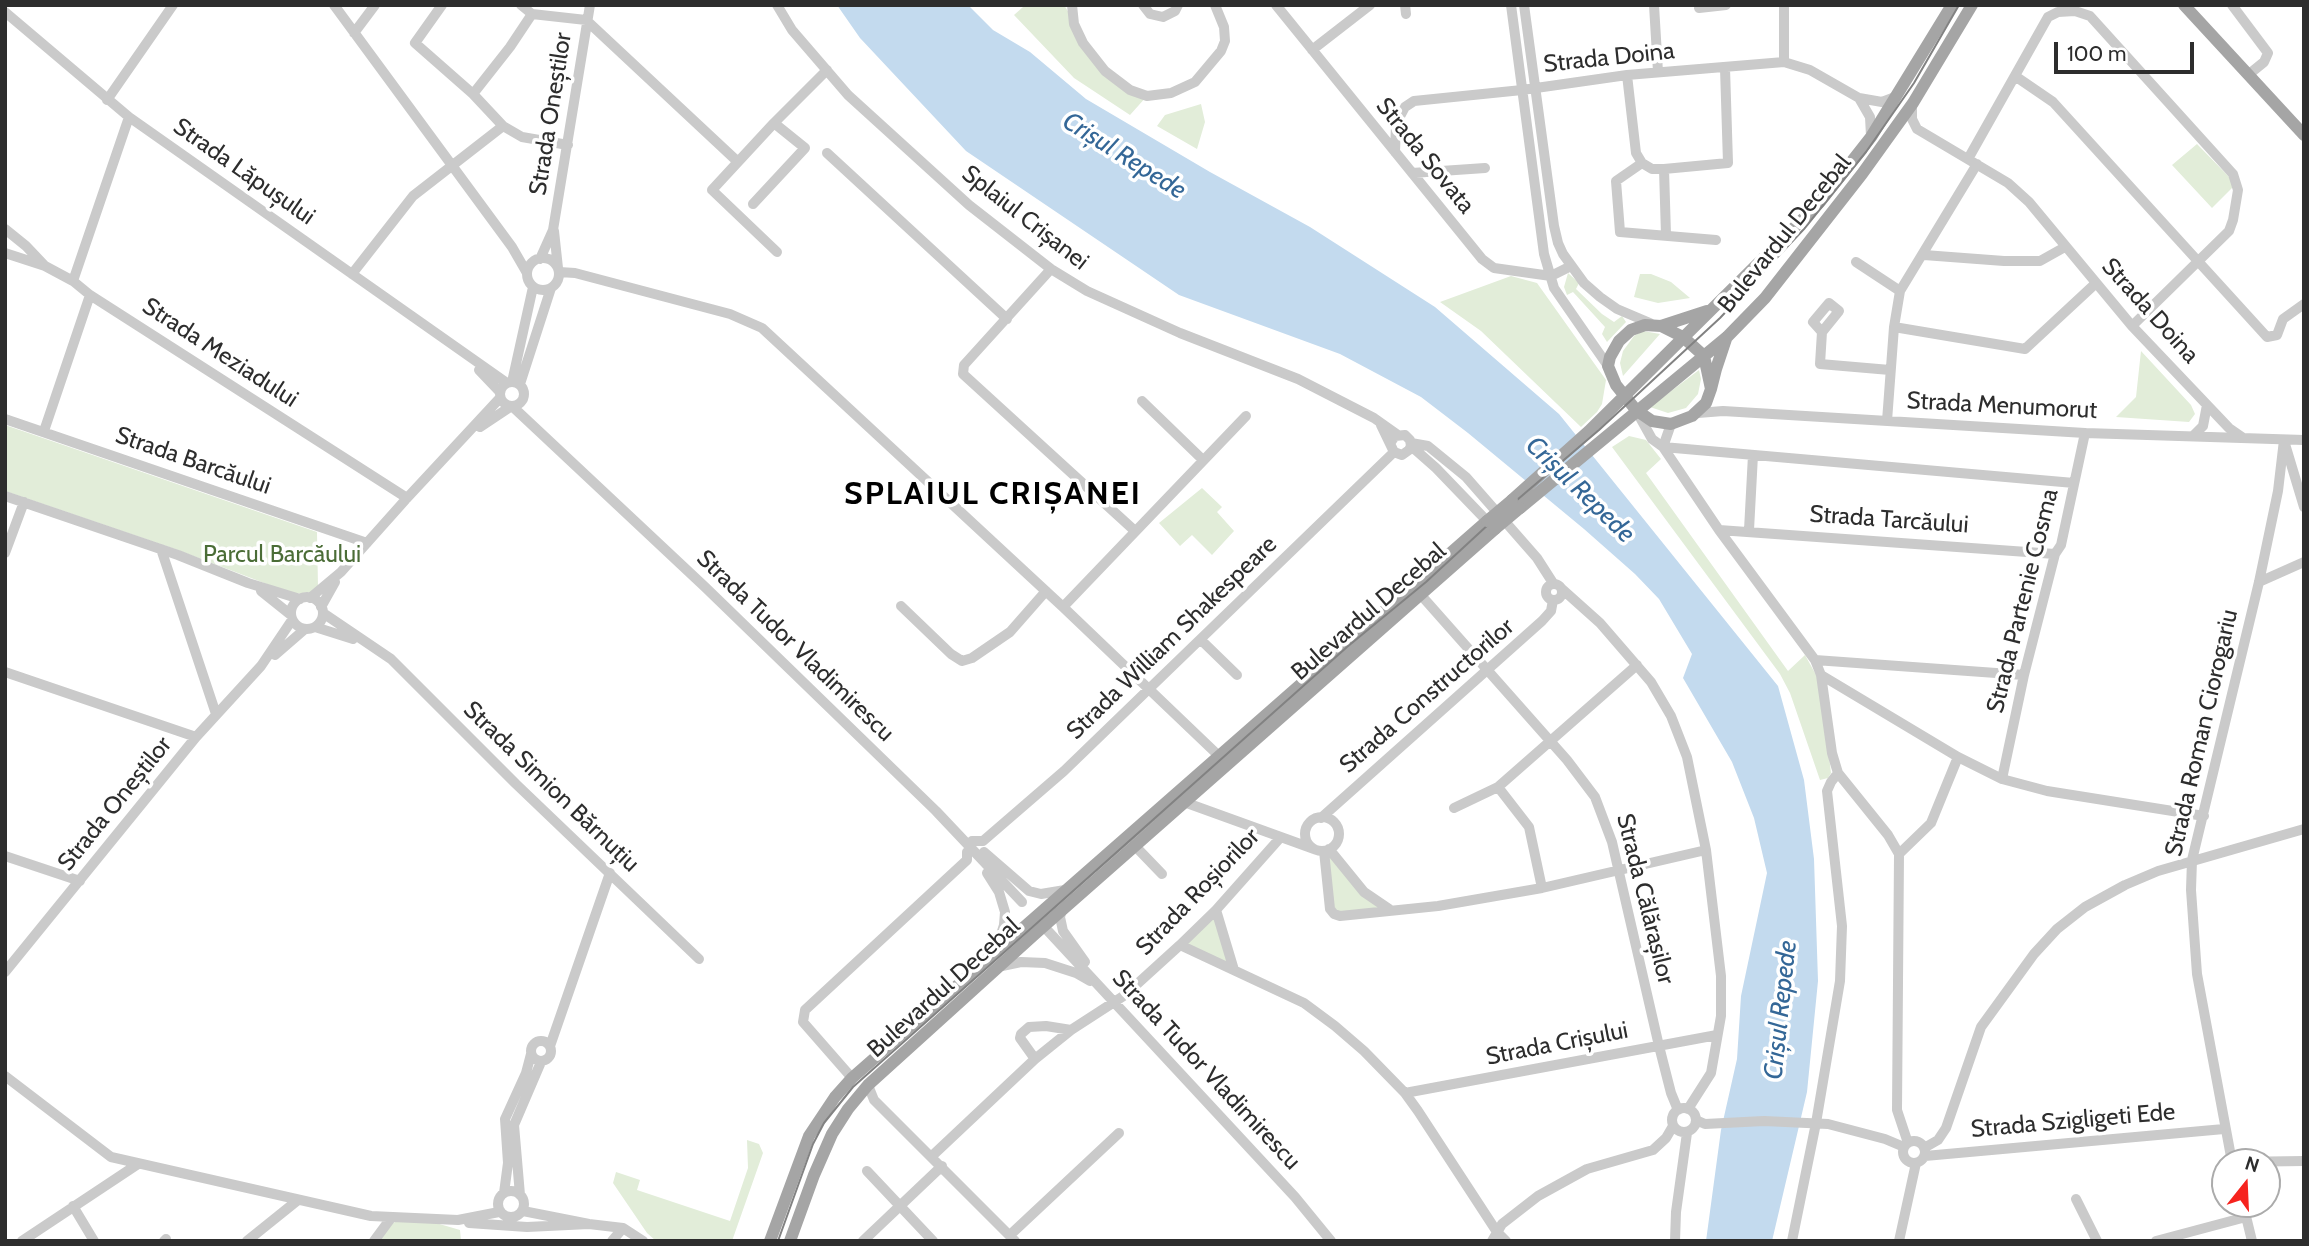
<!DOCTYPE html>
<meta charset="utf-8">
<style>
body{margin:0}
#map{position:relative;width:2309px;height:1246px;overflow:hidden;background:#fff;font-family:Cabin,sans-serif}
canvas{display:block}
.frame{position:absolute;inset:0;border:7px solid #2d2d2d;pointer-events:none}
.north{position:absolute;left:2211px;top:1148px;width:70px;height:70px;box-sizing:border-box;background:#fff;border:2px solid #ababab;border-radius:50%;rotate:18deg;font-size:19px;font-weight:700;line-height:28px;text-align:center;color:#2d2d2d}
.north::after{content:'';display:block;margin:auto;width:24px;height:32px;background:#f6231e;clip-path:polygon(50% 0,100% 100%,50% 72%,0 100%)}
.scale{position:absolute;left:2054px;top:42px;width:140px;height:32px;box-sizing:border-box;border:4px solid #2d2d2d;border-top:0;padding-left:9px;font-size:21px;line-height:24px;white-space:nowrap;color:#2d2d2d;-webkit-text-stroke:5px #fff;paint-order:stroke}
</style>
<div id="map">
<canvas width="2309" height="1246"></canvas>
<div class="frame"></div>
<div class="north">N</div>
<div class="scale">100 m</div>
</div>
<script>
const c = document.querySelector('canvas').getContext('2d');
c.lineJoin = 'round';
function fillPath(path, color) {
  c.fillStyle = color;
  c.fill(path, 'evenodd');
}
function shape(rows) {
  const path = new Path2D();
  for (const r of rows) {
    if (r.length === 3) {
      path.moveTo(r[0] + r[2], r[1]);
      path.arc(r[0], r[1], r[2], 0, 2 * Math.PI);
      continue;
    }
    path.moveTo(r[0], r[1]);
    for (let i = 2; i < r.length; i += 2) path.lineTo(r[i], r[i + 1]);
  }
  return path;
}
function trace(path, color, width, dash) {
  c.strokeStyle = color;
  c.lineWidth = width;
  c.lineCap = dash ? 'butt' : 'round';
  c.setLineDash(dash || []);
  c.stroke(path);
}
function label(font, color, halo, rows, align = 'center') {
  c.font = font + ' Cabin,sans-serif';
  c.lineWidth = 7;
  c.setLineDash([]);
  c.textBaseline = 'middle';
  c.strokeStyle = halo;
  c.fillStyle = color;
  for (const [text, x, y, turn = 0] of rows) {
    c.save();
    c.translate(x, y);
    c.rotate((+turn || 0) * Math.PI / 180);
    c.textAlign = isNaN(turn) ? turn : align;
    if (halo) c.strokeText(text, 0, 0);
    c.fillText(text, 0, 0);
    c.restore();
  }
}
const green = shape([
 [1022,5,1064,5,1105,71,1147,96,1130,115,1074,78,1014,15,1023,7],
 [1201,104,1205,122,1197,149,1157,126,1165,115],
 [2197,144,2236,184,2212,208,2172,165],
 [1568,273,1579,283,1576,289,1602,314,1614,322,1622,316,1626,322,1607,342,1602,334,1605,327,1573,292,1567,295,1564,287],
 [1640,274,1651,274,1671,282,1690,298,1658,303,1634,297],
 [1511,276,1537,283,1606,380,1602,404,1597,412,1581,427,1481,331,1440,302],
 [1643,331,1660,334,1623,376,1620,363,1623,351,1634,336],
 [2141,351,2191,405,2195,414,2189,422,2116,417,2136,397],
 [1699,370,1701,379,1698,394,1686,408,1668,413,1650,407],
 [5,425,317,532,318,587,312,592,293,594,175,549,5,491],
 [1629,436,1646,440,1661,459,1646,473,1788,671,1805,655,1820,682,1831,773,1828,778,1820,780,1790,693,1780,674,1612,447],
 [1202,488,1222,507,1217,512,1234,531,1212,555,1192,535,1180,546,1159,523],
 [1324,851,1339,864,1390,910,1334,914],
 [1216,910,1234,970,1180,945],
 [747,1140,759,1144,763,1153,732,1241,656,1241,647,1233,613,1183,616,1172,640,1180,637,1190,730,1221,748,1168],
 [398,1221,436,1223,460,1230,461,1241,374,1241,385,1226]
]);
const water = shape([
 [837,5,968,5,993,30,1030,52,1086,99,1210,172,1310,227,1435,307,1559,414,1778,686,1804,780,1814,859,1818,981,1807,1092,1772,1241,1706,1241,1721,1130,1737,1059,1741,996,1767,873,1754,818,1732,762,1683,678,1692,654,1659,599,1635,574,1584,529,1468,433,1421,397,1340,354,1179,295,966,151,860,38]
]);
const minor = shape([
 [334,5,512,247,527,273],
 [442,5,415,43,473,94,503,126,522,137,568,145],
 [521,5,532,14,586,20,738,162],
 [777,5,792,30,848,95,969,205,1051,269,1087,291,1180,333,1298,379,1374,418,1398,435],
 [1072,5,1074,24,1083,43,1105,71,1130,90,1147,96,1171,93,1195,82,1221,51,1225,41,1224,27,1215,5],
 [1143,5,1150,14,1163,17,1175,11,1178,5],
 [1276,5,1482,259,1494,268,1551,276,1571,266],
 [1405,5,1406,14],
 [1511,5,1544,254,1554,288,1608,366],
 [1524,5,1554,226,1558,243,1563,254,1584,283,1600,297,1617,309,1650,323],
 [1654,5,1658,72],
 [2232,5,2268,53,2264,62,2248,75],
 [1699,8,1726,5],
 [5,12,129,117,507,383],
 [354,33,375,5],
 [1312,50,1370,5],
 [1784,62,1784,5],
 [1627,75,1636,153,1642,163,1652,169,1664,169,1728,163,1725,68],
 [2015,76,2053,102,2267,337,2277,335,2283,319,2304,304],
 [473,94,510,47,532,14],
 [1859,98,1870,117,1871,136],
 [107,100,173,5],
 [1912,104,1912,119,1917,129,2008,183,2029,202,2132,326,2229,428,2242,437],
 [1395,152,1396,124,1405,107,1414,101,1522,90,1627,75,1784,62,1810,70,1859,98,1882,102,1895,97],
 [827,153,1007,319],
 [1968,159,2048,17,2058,12,2075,11,2090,16,2233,174,2238,190,2233,220,2229,231,2132,326],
 [1642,163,1616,181,1620,232,1716,240],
 [1664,169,1666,235],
 [1412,173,1485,168],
 [753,204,805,148,774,123],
 [5,229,26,246,44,265],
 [554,231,558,268],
 [777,252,712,190,774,123,827,70],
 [5,253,45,266,73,281,90,295,407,498],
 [1924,255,2004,261,2040,261,2065,247],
 [543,274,16],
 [540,259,553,230,590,5],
 [1856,262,1900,291],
 [1051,269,964,365,963,374,1135,531],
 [559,272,575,273,730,314,762,328,1063,607,1219,756],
 [352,274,413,196,503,126],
 [73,281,129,117],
 [1894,327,2025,349,2095,284],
 [1822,332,1813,322,1829,303,1839,311,1822,332,1820,364,1890,370],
 [479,370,500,392],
 [512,394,12],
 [512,382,533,287],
 [520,384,551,288],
 [1142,401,1203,460],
 [513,407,705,587,936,811,1022,902],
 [1637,412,1652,439,1663,447,1719,530,1815,660,1821,675,1832,753,1838,773,1888,835,1899,854,1897,1110,1908,1143],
 [1698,413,1723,411,2085,433,2304,440],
 [5,419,367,543],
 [1887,421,1894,327,1900,291,1977,164],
 [1381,425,1394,452,1402,455,1409,450,1411,446,1410,440,1405,435,1395,436,1391,442],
 [480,427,510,407],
 [44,431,90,295],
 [2193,436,2203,426,2207,405],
 [1411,443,1428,446,1466,477,1537,558,1553,583],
 [2285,444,2304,507],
 [1411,446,1436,468,1487,521],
 [1663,447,2074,483],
 [1663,447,1671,424],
 [5,496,178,555,248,583,300,599],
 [1719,530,2055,554],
 [1749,530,1753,455],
 [161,549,216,714],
 [5,553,24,502],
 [2259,582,2304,562],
 [1554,592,8],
 [1562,589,1600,623,1651,682,1671,716,1687,757,1706,850,1721,976,1721,1016,1711,1073,1688,1109],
 [261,591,291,615],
 [1420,594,1567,760,1595,797,1612,842,1659,1046,1671,1093,1678,1110],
 [307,613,16],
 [310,598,341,572,407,498,500,398],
 [901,606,951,654,962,661,972,658,1010,632,1046,591],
 [321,607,335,582],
 [1063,607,1246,416],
 [323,613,391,659,516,784,699,959],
 [315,627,353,639],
 [1201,640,1237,675],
 [275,655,305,629],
 [1815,660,2024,675],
 [5,672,196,737],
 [1821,675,1958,757,2002,779,2047,791,2204,816],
 [2002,779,2024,675,2055,554,2061,545,2085,433],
 [1498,787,1529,827,1542,888,1706,850],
 [1184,802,1314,849],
 [1454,808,1498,787,1637,665],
 [1322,834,17],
 [1321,818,1542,621,1551,611,1553,600],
 [972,841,983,841,1064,771,1394,452],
 [1135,846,1162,874],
 [1329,849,1364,892,1389,909],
 [1324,851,1330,909,1334,914,1340,916,1438,906,1542,888],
 [984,852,1029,891,1041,894,1065,890],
 [1899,854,1931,823,1958,757],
 [5,856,80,881],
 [987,873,999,892,1005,912,1004,925,995,953],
 [1062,910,1060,917,1063,931,1085,962],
 [1216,910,1234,970],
 [1048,931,1295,1197,1331,1241],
 [1180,945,1304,1003,1335,1026,1364,1051,1405,1093,1418,1111,1497,1232,1506,1241],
 [1002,966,1021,962,1045,963,1076,973,1090,981],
 [5,972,196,737,261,666,292,620],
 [541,1051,10],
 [550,1046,610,873],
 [1035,1059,1020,1038,1021,1034,1029,1027,1046,1026,1071,1030],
 [5,1076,111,1157,371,1216,458,1220,499,1212],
 [852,1078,803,1022,805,1010,967,860,967,852],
 [868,1085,874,1100,1015,1241],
 [1405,1093,1717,1035],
 [1684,1120,12],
 [1696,1120,1705,1124,1764,1121,1828,1124,1885,1139,1904,1147],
 [1914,1152,11],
 [1924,1148,1938,1140,1946,1128,1981,1027,2034,954,2057,929,2085,907,2125,885,2158,871,2304,829],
 [932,1156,1035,1059,1071,1030,1125,995,1180,945,1216,910,1280,838],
 [1925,1156,2224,1129],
 [2232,1162,2197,974,2191,890,2192,860,2259,582,2278,491,2284,440],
 [2232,1162,2304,1161],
 [867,1171,933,1241],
 [511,1204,13],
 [504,1193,508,1163,505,1119,526,1073,531,1054],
 [520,1195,514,1125,541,1062],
 [2076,1199,2097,1241],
 [2243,1204,2252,1241],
 [73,1206,94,1241],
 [523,1211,589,1224,623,1228,643,1241],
 [469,1223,527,1227,589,1224],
 [1010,1235,1119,1133],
 [22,1241,138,1164],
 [164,1241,166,1239],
 [247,1241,298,1200],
 [374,1241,391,1218],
 [612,1241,623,1228],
 [863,1241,942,1166],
 [1492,1241,1502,1224,1538,1196,1587,1169,1653,1150,1666,1138,1673,1126],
 [1675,1241,1676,1212,1687,1133],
 [1792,1241,1816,1123,1840,981,1842,926,1827,791,1831,782,1838,773],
 [1899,1241,1916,1163],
 [2156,1241,2246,1217]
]);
const major = shape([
 [2184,5,2304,135],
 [1661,326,1707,311],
 [1711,389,1704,356,1683,337,1661,326,1645,325,1631,330,1619,341,1610,357,1608,366,1616,385,1636,410,1652,421,1671,424,1692,416,1706,403,1711,389,1716,369,1726,339],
 [1512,500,1589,431,1819,203,1871,137,1952,5],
 [1520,508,1727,337,1765,298,1862,174,1913,103,1972,5],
 [770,1241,809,1136,835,1097,852,1078,1487,521],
 [790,1241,814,1175,832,1134,848,1109,868,1085,1036,933,1495,529]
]);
const tram = shape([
 [778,1241,813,1144,824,1123,853,1087,1347,647,1426,582,1490,523,1599,430,1720,318,1804,229,1866,152,1914,83,1959,5]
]);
const majorBridge = shape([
 [1487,521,1512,500],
 [1495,529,1520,508]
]);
const streetNames = [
 ["Strada Doina",1609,58,-6],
 ["Strada Oneștilor",551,114,-81],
 ["Strada Sovata",1425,156,51],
 ["Strada Lăpușului",244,172,35],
 ["Splaiul Crișanei",1025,218,38],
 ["Bulevardul Decebal",1785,234,-51],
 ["Strada Doina",2150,311,48],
 ["Strada Meziadului",220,353,33],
 ["Strada Menumorut",2002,406,3],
 ["Strada Barcăului",193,461,19],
 ["Strada Tarcăului",1889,520,4],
 ["Strada Partenie Cosma",2023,601,-76],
 ["Bulevardul Decebal",1369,612,-41],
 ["Strada William Shakespeare",1172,638,-44],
 ["Strada Tudor Vladimirescu",795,646,44],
 ["Strada Constructorilor",1427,696,-41],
 ["Strada Roman Ciorogariu",2202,733,-77],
 ["Strada Simion Bărnuțiu",551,787,44],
 ["Strada Oneștilor",115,804,-51],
 ["Strada Roșiorilor",1198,892,-46],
 ["Strada Călărașilor",1645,899,76],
 ["Bulevardul Decebal",944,988,-42],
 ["Strada Crișului",1557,1044,-11],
 ["Strada Tudor Vladimirescu",1206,1070,47],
 ["Strada Szigligeti Ede",2073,1121,-5]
];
const parkNames = [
 ["Parcul Barcăului",282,555]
];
const waterNames = [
 ["Crișul Repede",1124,156,32],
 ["Crișul Repede",1580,490,44],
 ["Crișul Repede",1781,1010,-84]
];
const districtNames = [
 ["SPLAIUL CRIȘANEI",993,495]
];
fillPath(green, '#e2edd9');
fillPath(water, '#c3daee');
trace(minor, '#cacaca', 10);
trace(major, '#a5a5a5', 12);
trace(tram, '#828282', 2);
trace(majorBridge, '#a5a5a5', 12);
label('24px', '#2d2d2d', '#fff', streetNames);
label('24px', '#4b6d37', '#fff', parkNames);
label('italic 26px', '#346797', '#fff', waterNames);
c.letterSpacing = '2px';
label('bold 32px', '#000', '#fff', districtNames);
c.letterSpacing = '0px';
</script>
